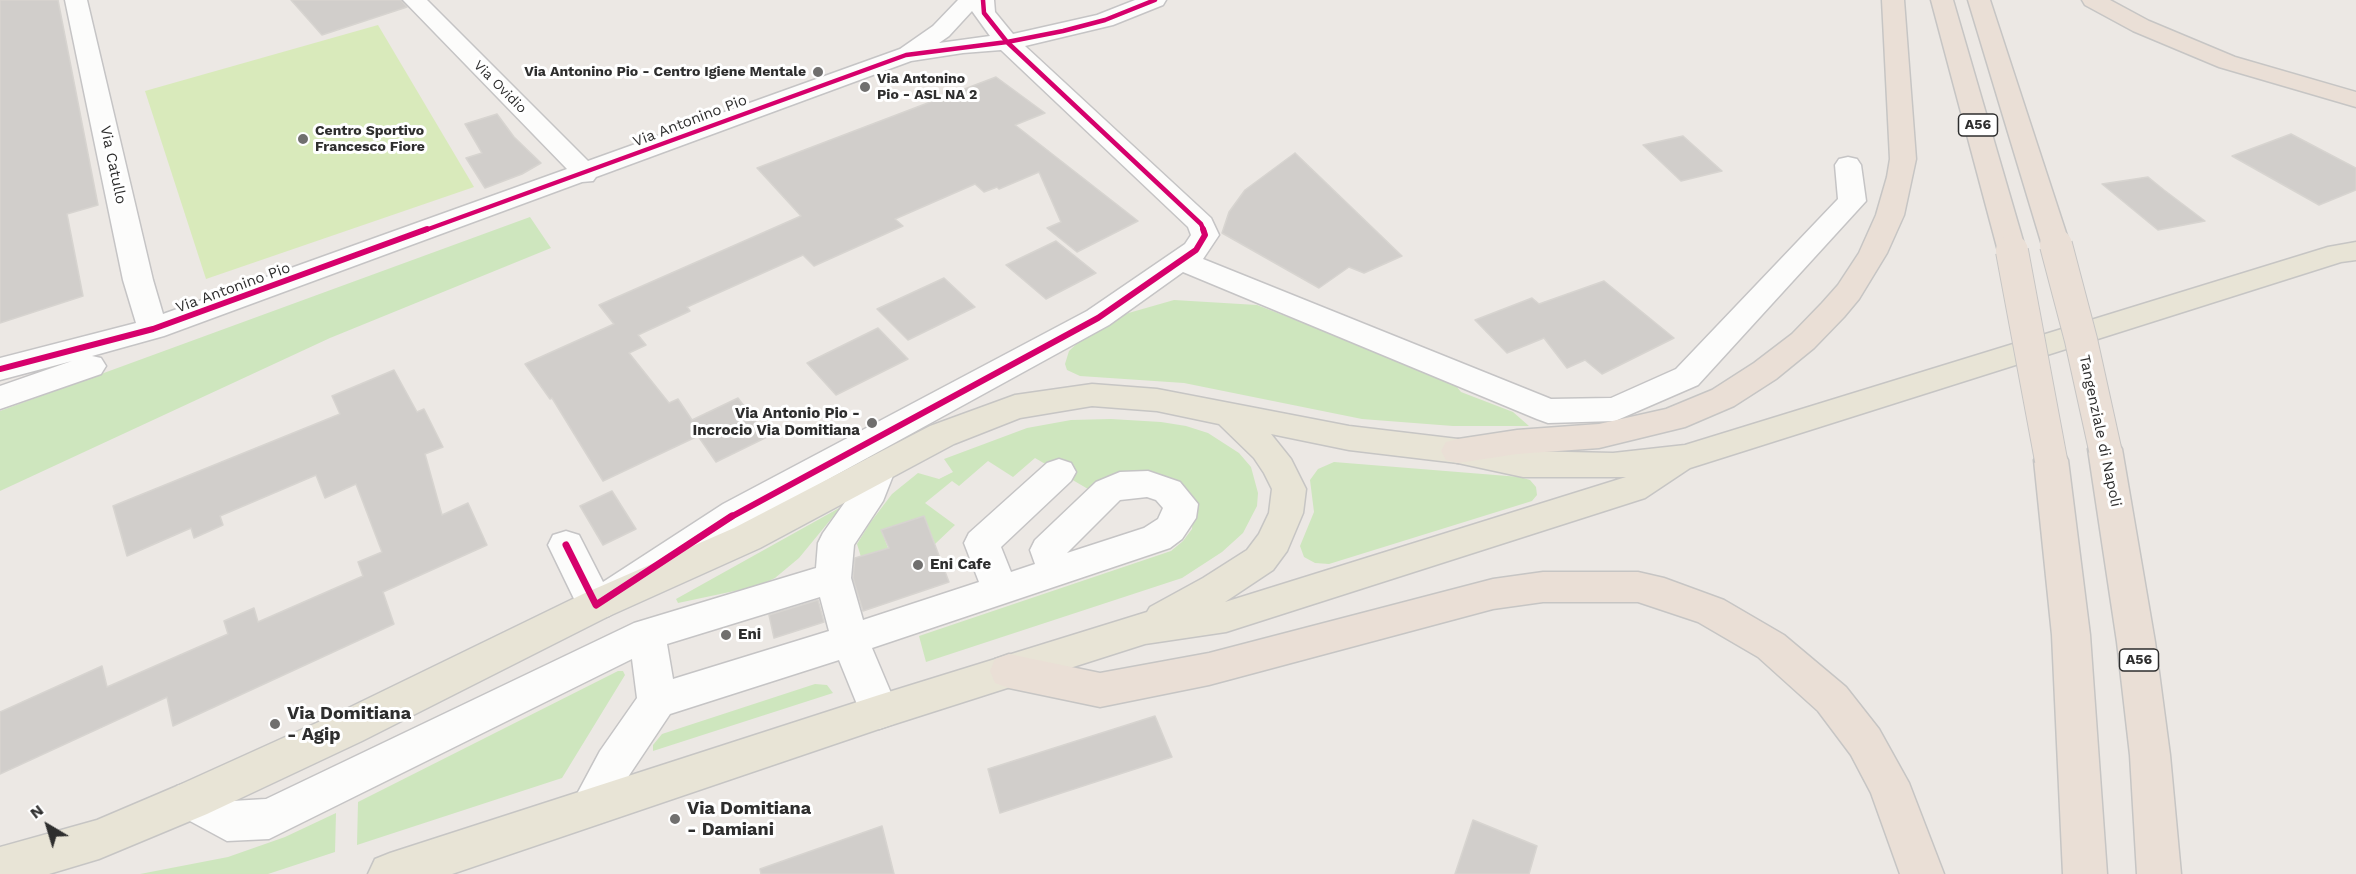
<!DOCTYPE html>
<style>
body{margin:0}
#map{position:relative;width:2356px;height:874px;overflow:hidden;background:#ece8e4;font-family:"Work Sans",sans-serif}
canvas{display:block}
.north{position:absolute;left:18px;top:796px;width:60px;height:60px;-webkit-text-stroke:4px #fff;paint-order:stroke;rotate:322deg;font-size:16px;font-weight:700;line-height:24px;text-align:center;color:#2e2e2e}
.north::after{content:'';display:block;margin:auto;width:21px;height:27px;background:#2e2e2e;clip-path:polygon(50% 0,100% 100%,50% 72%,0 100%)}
</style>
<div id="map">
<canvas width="2356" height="874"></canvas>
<div class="north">N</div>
</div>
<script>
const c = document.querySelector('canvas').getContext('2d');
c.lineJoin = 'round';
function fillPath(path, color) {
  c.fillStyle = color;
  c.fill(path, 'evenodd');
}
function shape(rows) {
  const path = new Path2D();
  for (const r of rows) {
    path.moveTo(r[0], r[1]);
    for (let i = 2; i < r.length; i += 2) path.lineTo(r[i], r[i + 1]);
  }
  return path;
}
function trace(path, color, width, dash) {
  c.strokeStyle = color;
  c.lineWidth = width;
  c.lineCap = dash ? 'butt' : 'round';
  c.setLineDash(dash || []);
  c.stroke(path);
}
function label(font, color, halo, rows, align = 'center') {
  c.font = font + ' "Work Sans",sans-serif';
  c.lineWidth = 6;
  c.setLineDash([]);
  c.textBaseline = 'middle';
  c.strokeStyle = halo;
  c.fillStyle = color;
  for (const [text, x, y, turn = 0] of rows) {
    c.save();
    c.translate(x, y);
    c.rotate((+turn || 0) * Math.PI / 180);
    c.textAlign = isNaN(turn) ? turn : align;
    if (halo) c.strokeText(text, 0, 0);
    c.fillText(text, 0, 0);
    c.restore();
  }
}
const green = shape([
 [530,217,551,248,330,338,0,491,0,411],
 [1174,300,1257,305,1451,380,1461,392,1513,412,1529,426,1453,426,1362,419,1184,383,1080,376,1067,370,1065,364,1069,351,1085,336,1125,314],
 [1111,419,1161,422,1186,426,1208,433,1239,453,1251,467,1258,493,1257,506,1243,533,1222,552,1182,578,926,662,919,636,1171,551,1183,541,1192,529,1194,503,1190,494,1174,481,1164,476,1142,473,1103,479,1088,489,1035,458,1013,477,988,461,959,486,952,481,925,503,955,525,935,544,924,516,881,530,888,548,861,557,857,544,870,523,892,494,918,473,939,479,953,472,944,459,1027,428,1071,420],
 [1334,462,1520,477,1530,480,1536,487,1537,495,1532,501,1329,564,1315,563,1304,557,1300,546,1314,512,1310,480,1318,469],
 [841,507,799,558,775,578,758,586,678,603,676,599],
 [618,671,623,671,625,675,562,778,357,845,358,802],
 [815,684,827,685,833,693,653,751,653,745,662,734],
 [336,813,335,852,268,874,140,874,228,857,285,837]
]);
const pitch = shape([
 [378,25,474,187,206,279,145,91]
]);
const building = shape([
 [0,0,58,0,98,205,67,214,83,296,0,323,0,0],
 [291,0,401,0,407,7,322,35,291,0],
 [996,77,1045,113,1015,125,1138,221,1077,252,1047,228,1061,222,1039,172,999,189,997,187,984,192,975,184,895,219,903,226,814,266,803,255,687,307,690,311,638,335,646,345,629,353,669,403,678,399,692,420,738,398,767,437,716,462,698,436,603,481,552,398,550,399,525,364,614,324,599,305,801,216,757,168,996,77],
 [497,114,514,137,541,163,522,174,485,188,466,158,482,153,465,124,497,114],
 [2291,134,2356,168,2356,190,2319,205,2232,156,2291,134],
 [1683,136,1722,171,1681,181,1643,145,1683,136],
 [1295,153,1402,256,1364,273,1349,267,1319,288,1222,233,1229,212,1245,190,1295,153],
 [2148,177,2164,190,2205,221,2158,230,2102,184,2148,177],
 [1056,241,1096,273,1046,299,1006,265,1056,241],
 [944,278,975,307,908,340,877,309,944,278],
 [1604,281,1674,338,1602,374,1585,360,1567,368,1544,338,1507,353,1475,320,1532,298,1539,304,1604,281],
 [878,328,908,359,836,395,807,363,878,328],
 [394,370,417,412,424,409,443,447,425,454,442,515,468,503,487,545,383,592,394,624,173,726,167,697,0,774,0,712,102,666,107,687,228,634,224,621,254,608,258,622,363,576,358,562,382,552,356,484,325,498,316,475,220,516,223,525,194,538,191,528,127,556,113,506,340,414,332,396,394,370],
 [612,491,636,529,603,545,580,506,612,491],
 [924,516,949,582,863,611,853,578,855,558,889,548,881,530,924,516],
 [818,600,824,622,774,638,769,615,818,600],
 [1155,716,1172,757,1000,813,988,769,1155,716],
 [1473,820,1537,846,1529,874,1455,874,1473,820],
 [882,826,894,874,761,874,760,869,882,826]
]);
const minor = shape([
 [65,0,87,0,153,280,163,314,567,169,403,0,427,0,588,161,900,49,933,26,958,0,994,0,995,12,1013,34,1097,15,1135,0,1166,0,1163,5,1113,25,1025,46,1211,218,1219,235,1203,259,1551,399,1611,398,1676,369,1838,199,1835,165,1839,159,1848,157,1857,159,1861,165,1866,201,1698,385,1615,421,1548,423,1537,419,1183,272,1109,325,747,524,609,616,596,620,583,616,577,605,548,545,553,535,566,531,579,535,603,582,723,504,1087,311,1185,244,1191,235,1188,227,1001,50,963,53,911,61,596,177,593,181,582,182,164,336,92,356,101,358,106,366,101,374,0,409,0,386,72,361,0,380,0,358,136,323,123,280,65,0],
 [972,11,990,36,939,43,949,36,972,11],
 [879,455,891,459,896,468,883,501,854,545,851,578,863,620,979,582,964,543,969,533,1047,463,1059,459,1071,463,1076,472,1071,481,1001,547,1011,572,1035,564,1030,550,1035,540,1096,482,1120,472,1148,471,1180,482,1198,504,1196,518,1182,539,1170,548,872,648,899,712,893,724,879,729,865,724,839,660,670,714,628,777,606,821,591,826,576,821,570,807,600,751,637,698,632,659,269,839,227,841,177,814,171,800,177,786,192,781,232,801,266,799,634,623,816,568,818,543,823,533,855,488,867,459,879,455],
 [1147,497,1156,500,1163,508,1158,519,1144,528,1067,553,1120,500,1147,497],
 [820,597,829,631,673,679,667,644,820,597]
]);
const major = shape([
 [2356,242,2356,260,2341,262,1690,468,1645,498,1226,632,1145,644,879,729,452,874,368,874,375,859,390,853,879,695,1147,612,1150,607,1203,578,1247,550,1259,534,1269,513,1272,489,1264,473,1254,458,1219,424,1157,411,1092,406,1020,418,954,444,760,548,609,616,362,741,207,814,99,859,49,874,0,874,0,847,97,820,177,786,334,715,583,594,734,528,930,426,1015,395,1092,384,1157,389,1349,426,1458,439,1523,451,1613,453,1685,445,2328,247,2356,242],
 [1271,434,1349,450,1458,463,1523,477,1626,477,1225,602,1273,570,1287,551,1303,513,1306,489,1291,459,1271,434]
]);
const highway = shape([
 [1882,0,1904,0,1916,159,1904,215,1887,253,1859,299,1844,317,1814,348,1776,379,1734,406,1685,427,1599,448,1517,454,1458,463,1446,460,1441,451,1446,442,1458,439,1517,430,1599,424,1666,409,1712,390,1754,363,1792,334,1822,303,1838,285,1859,253,1876,215,1887,177,1890,159,1882,0],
 [1931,0,1953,0,2026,251,2022,257,2012,260,2002,257,1998,251,1931,0],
 [1968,0,1990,0,2070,245,2066,251,2056,254,2046,251,2042,245,1968,0],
 [2082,0,2110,0,2149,21,2235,57,2356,92,2356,107,2219,67,2133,31,2085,5,2082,0],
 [2105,437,2117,440,2122,449,2155,642,2170,755,2181,874,2137,874,2130,755,2117,642,2088,449,2093,440,2105,437],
 [2051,448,2063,451,2068,460,2090,635,2107,874,2063,874,2052,635,2034,460,2039,451,2051,448],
 [1543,572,1638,572,1664,578,1724,600,1784,635,1846,687,1879,729,1909,783,1944,874,1900,874,1871,793,1851,755,1818,711,1758,657,1698,622,1638,602,1543,602,1493,609,1209,685,1100,707,1009,688,995,683,990,671,995,659,1009,654,1100,673,1209,653,1493,579,1543,572]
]);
const highwayBridge = shape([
 [2056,245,2081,340,2105,449],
 [2012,251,2051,460]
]);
const cyclewayFar2 = shape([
 [983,0,984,13,1007,42,1201,224,1204,231],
 [423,231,906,55,1007,42,1063,31,1105,20,1155,0]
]);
const cyclewayFar1 = shape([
 [0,369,153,329,427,229],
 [729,518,1098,318,1196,250,1205,235,1203,229]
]);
const cycleway = shape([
 [566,545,596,605,732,516]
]);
const markers = [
 [818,72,6,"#706f6e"],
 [865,87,6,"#706f6e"],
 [303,139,6,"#706f6e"],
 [872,423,6,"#706f6e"],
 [918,565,6,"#706f6e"],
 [726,635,6,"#706f6e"],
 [275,724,6,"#706f6e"],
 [675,819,6,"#706f6e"]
];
const farPoinames = [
 ["Via Antonino Pio - Centro Igiene Mentale",806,72,"right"],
 ["Via Antonino",877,79],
 ["Pio - ASL NA 2",877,95],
 ["Centro Sportivo",315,131],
 ["Francesco Fiore",315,147]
];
const farStreetnames = [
 ["Via Ovidio",500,87,45]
];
const shields = [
 [1978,125,39],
 [2139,660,39]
];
const shieldNames = [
 ["A56",1978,125],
 ["A56",2139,660]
];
const streetNames = [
 ["Via Antonino Pio",690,121,-21],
 ["Via Catullo",113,165,78],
 ["Via Antonino Pio",233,288,-20],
 ["Tangenziale di Napoli",2100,431,78]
];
const poiNames = [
 ["Via Antonio Pio -",860,414,"right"],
 ["Incrocio Via Domitiana",860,431,"right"],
 ["Eni Cafe",930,565],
 ["Eni",738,635]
];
const nearPoinames = [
 ["Via Domitiana",287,714],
 ["- Agip",287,735],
 ["Via Domitiana",687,809],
 ["- Damiani",687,830]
];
fillPath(green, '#cee6be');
fillPath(pitch, '#d9eabb');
fillPath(building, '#d1cecb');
trace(building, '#d7d4d0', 1.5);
trace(minor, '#c5c4c5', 3);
trace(major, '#c6c5c4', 3);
trace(highway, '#c6c5c4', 3);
fillPath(minor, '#fcfcfb');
fillPath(major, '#e8e4d6');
fillPath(highway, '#eadfd6');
trace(highwayBridge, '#c6c5c4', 34, []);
trace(highwayBridge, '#eadfd6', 32);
trace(cyclewayFar2, '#d6006c', 4.5);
trace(cyclewayFar1, '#d6006c', 6);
trace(cycleway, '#d6006c', 7);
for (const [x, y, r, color] of markers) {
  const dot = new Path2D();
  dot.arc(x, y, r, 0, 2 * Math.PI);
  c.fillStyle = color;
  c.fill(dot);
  trace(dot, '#fff', 2);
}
label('bold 14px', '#2e2e2e', '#fff', farPoinames, 'left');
label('14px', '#2e2e2e', '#fff', farStreetnames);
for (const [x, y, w] of shields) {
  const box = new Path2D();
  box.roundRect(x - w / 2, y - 11, w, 22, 4.5);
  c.fillStyle = '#fff';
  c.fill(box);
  trace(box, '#2e2e2e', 1.5);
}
label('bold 14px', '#2e2e2e', null, shieldNames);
label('15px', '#2e2e2e', '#fff', streetNames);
label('bold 15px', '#2e2e2e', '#fff', poiNames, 'left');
label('bold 18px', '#2e2e2e', '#fff', nearPoinames, 'left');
</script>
